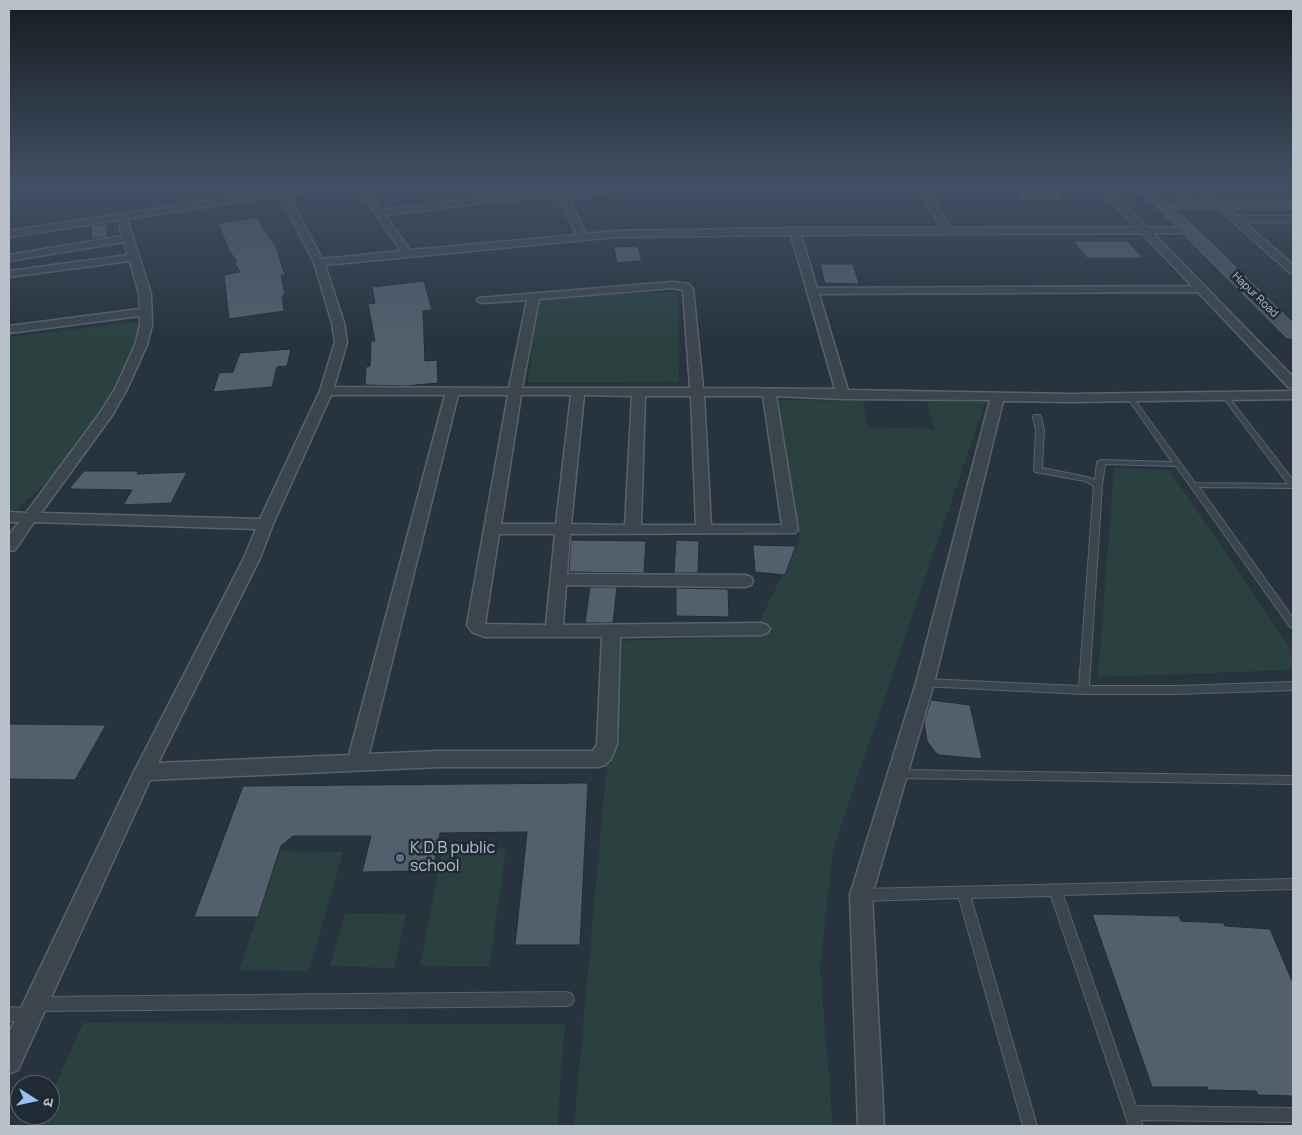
<!DOCTYPE html>
<meta charset="utf-8">
<style>
body{margin:0}
#map{position:relative;width:1302px;height:1135px;overflow:hidden;background:#27343e;font-family:Manrope,"Noto Sans Devanagari",sans-serif}
canvas{display:block}
.frame{position:absolute;inset:0;border:10px solid #b8c0c9;pointer-events:none}
.north{position:absolute;left:10px;top:1075px;width:50px;height:50px;box-sizing:border-box;background:#202a34;border:1px solid #5d6670;border-radius:50%;rotate:100deg;font-size:14px;font-weight:700;line-height:20px;text-align:center;color:#b8c0c9}
.north::after{content:'';display:block;margin:auto;width:18px;height:22px;background:#95c2f0;clip-path:polygon(50% 0,100% 100%,50% 72%,0 100%)}
</style>
<div id="map">
<canvas width="1302" height="1135"></canvas>
<div class="frame"></div>
<div class="north">उ</div>
</div>
<script>
const c = document.querySelector('canvas').getContext('2d');
c.lineJoin = 'round';
function fillPath(path, color) {
  c.fillStyle = color;
  c.fill(path, 'evenodd');
}
function shape(rows) {
  const path = new Path2D();
  for (const r of rows) {
    path.moveTo(r[0], r[1]);
    for (let i = 2; i < r.length; i += 2) path.lineTo(r[i], r[i + 1]);
  }
  return path;
}
function trace(path, color, width, dash) {
  c.strokeStyle = color;
  c.lineWidth = width;
  c.lineCap = dash ? 'butt' : 'round';
  c.setLineDash(dash || []);
  c.stroke(path);
}
function label(font, color, halo, rows, align = 'center') {
  c.font = font + ' Manrope,sans-serif';
  c.lineWidth = 5;
  c.setLineDash([]);
  c.textBaseline = 'middle';
  c.strokeStyle = halo;
  c.fillStyle = color;
  for (const [text, x, y, turn = 0] of rows) {
    c.save();
    c.translate(x, y);
    c.rotate((+turn || 0) * Math.PI / 180);
    c.textAlign = isNaN(turn) ? turn : align;
    if (halo) c.strokeText(text, 0, 0);
    c.fillText(text, 0, 0);
    c.restore();
  }
}
const green = shape([
 [678,292,679,382,528,383,538,300,602,294],
 [134,322,140,323,141,345,122,387,58,472,16,510,9,510,9,337],
 [774,400,863,401,867,427,934,429,927,401,985,402,833,849,820,969,833,1126,574,1126,618,641,752,636,800,539],
 [1114,468,1169,470,1293,652,1293,670,1098,677],
 [443,848,506,849,489,967,420,966],
 [280,851,343,852,309,971,239,970],
 [345,913,406,914,394,968,330,966],
 [83,1023,565,1024,557,1126,37,1126,42,1115,50,1115,50,1097]
]);
const building = shape([
 [1008,184,1049,184,1063,200,1021,201,1008,184],
 [257,217,264,230,276,247,285,275,281,275,285,295,282,296,284,311,229,319,224,275,240,272,234,262,237,262,229,250,218,223,257,217],
 [107,224,107,237,92,239,91,226,107,224],
 [1073,241,1127,241,1143,258,1087,258,1073,241],
 [638,246,642,261,617,263,614,247,638,246],
 [820,264,853,264,859,284,825,283,820,264],
 [424,281,432,310,423,311,425,361,437,360,438,383,405,386,365,385,366,367,370,366,371,341,375,341,368,304,375,303,372,287,424,281],
 [291,349,287,366,277,367,272,387,213,392,219,373,233,372,240,353,291,349],
 [84,471,139,471,137,474,187,472,171,503,123,505,132,490,69,489,84,471],
 [571,540,646,541,644,573,569,572,571,540],
 [676,540,699,541,698,573,674,573,676,540],
 [753,545,796,546,785,575,755,572,753,545],
 [590,587,617,587,613,623,585,623,590,587],
 [676,588,728,589,729,617,676,616,676,588],
 [931,700,970,705,982,759,939,755,935,752,927,741,924,722,931,700],
 [9,724,106,725,75,780,9,779,9,724],
 [588,783,580,945,515,945,527,832,440,833,433,871,362,872,371,836,293,836,281,846,258,917,194,917,243,786,588,783],
 [1092,914,1179,916,1181,921,1224,923,1225,926,1270,929,1293,983,1293,1096,1258,1095,1256,1091,1208,1090,1207,1087,1152,1087,1092,914]
]);
const lane = shape([
 [1225,394,1227,395,1293,480,1293,488,1199,487,1293,618,1293,628,1290,627,1176,466,1105,464,1102,485,1089,686,1175,686,1293,682,1293,690,1175,694,1084,694,921,686,920,683,921,680,925,679,1079,686,1094,486,1085,481,1035,472,1034,470,1036,430,1033,417,1034,415,1040,415,1041,417,1044,430,1042,468,1087,477,1095,480,1097,462,1101,460,1172,462,1127,397,1130,395,1132,396,1195,483,1288,484,1223,397,1222,396,1225,394],
 [898,770,1293,776,1293,784,898,778,894,777,893,774,894,771,898,770],
 [1293,879,1293,889,1063,895,1136,1106,1293,1108,1293,1122,1141,1120,1143,1126,1129,1126,1051,896,971,898,1037,1126,1023,1126,959,898,861,901,857,899,855,895,857,891,861,889,1293,879],
 [567,992,572,994,574,999,572,1004,567,1006,38,1011,33,1009,31,1004,33,999,38,997,567,992],
 [9,1007,28,1008,33,1010,35,1015,33,1020,28,1022,9,1021,9,1007]
]);
const street = shape([
 [9,184,35,184,31,187,9,190,9,184],
 [274,184,282,184,285,189,319,184,340,184,336,187,288,194,322,259,401,251,355,184,363,184,382,210,554,189,555,186,558,185,561,186,565,193,624,184,644,184,640,187,568,198,586,234,615,231,795,228,941,228,917,188,689,189,671,187,667,184,923,184,951,228,1136,227,1096,184,1105,184,1147,227,1191,228,1193,230,1188,233,1153,233,1293,377,1293,388,1288,387,1198,292,819,294,848,390,1071,394,1293,391,1293,399,1071,402,1003,401,934,683,872,895,884,1126,858,1126,850,895,916,683,990,400,843,399,776,396,798,530,795,533,570,534,567,574,745,575,751,577,753,581,751,585,745,587,566,585,563,625,761,623,767,625,770,629,767,633,761,635,620,637,617,744,611,759,605,765,598,767,439,767,150,780,18,1070,9,1074,9,1033,134,772,244,558,256,529,34,522,15,550,9,551,9,535,19,522,9,522,9,512,26,513,100,413,116,387,135,345,140,325,140,316,9,333,9,326,140,309,139,294,130,261,9,277,9,271,128,255,124,242,9,261,9,255,122,236,118,220,9,237,9,231,277,190,274,184],
 [557,194,577,235,410,250,385,215,557,194],
 [279,195,314,262,332,323,335,342,320,391,260,519,41,513,113,414,128,387,147,345,152,325,151,294,127,219,279,195],
 [1142,233,1192,286,817,288,801,235,1142,233],
 [791,235,835,389,703,388,693,289,689,284,672,282,479,298,477,300,479,302,483,303,527,300,509,388,334,387,347,342,344,323,325,265,615,237,791,235],
 [672,288,683,290,690,388,522,388,539,299,672,288],
 [331,395,445,395,349,755,158,763,260,558,273,524,331,395],
 [458,395,508,395,467,625,472,632,485,637,602,637,597,744,593,751,439,751,369,754,458,395],
 [521,395,571,395,556,524,501,524,521,395],
 [584,395,632,396,625,525,571,524,584,395],
 [645,396,691,396,696,525,641,525,645,396],
 [704,396,763,396,782,525,711,525,704,396],
 [499,534,555,534,546,625,485,624,499,534],
 [1125,184,1136,184,1156,195,1151,198,1148,197,1125,184],
 [1165,184,1174,184,1194,203,1194,207,1188,207,1165,184],
 [1191,184,1200,184,1237,216,1293,216,1293,222,1244,222,1293,265,1293,273,1289,272,1191,184]
]);
const secondary = shape([
 [1134,184,1148,184,1170,205,1177,201,1293,202,1293,210,1174,208,1293,324,1293,338,1287,337,1134,184]
]);
const markers = [
 [400,858,5,"#5c6f8a"]
];
const farStreetnames = [
 ["Hapur Road",1255,295,44]
];
const nearPoinames = [
 ["K.D.B public",410,849],
 ["school",410,867]
];
fillPath(green, '#2a4140');
fillPath(building, '#535f6c');
trace(building, '#222c36', 1);
trace(lane, '#59636c', 2);
trace(street, '#59636c', 3);
trace(secondary, '#59636c', 2);
fillPath(lane, '#3b454e');
fillPath(street, '#3b454e');
fillPath(secondary, '#4a5561');
const sky = c.createLinearGradient(0, 0, 0, 343);
sky.addColorStop(0, '#151d22');
sky.addColorStop(0.54, '#415063');
sky.addColorStop(1, '#41506300');
c.fillStyle = sky;
c.fillRect(0, 0, 1302, 343);
for (const [x, y, r, color] of markers) {
  const dot = new Path2D();
  dot.arc(x, y, r, 0, 2 * Math.PI);
  c.fillStyle = color;
  c.fill(dot);
  trace(dot, '#202a34', 2);
}
label('11px', '#b8c0c9', '#202a34', farStreetnames);
label('16px', '#b8c0c9', '#202a34', nearPoinames, 'left');
</script>
